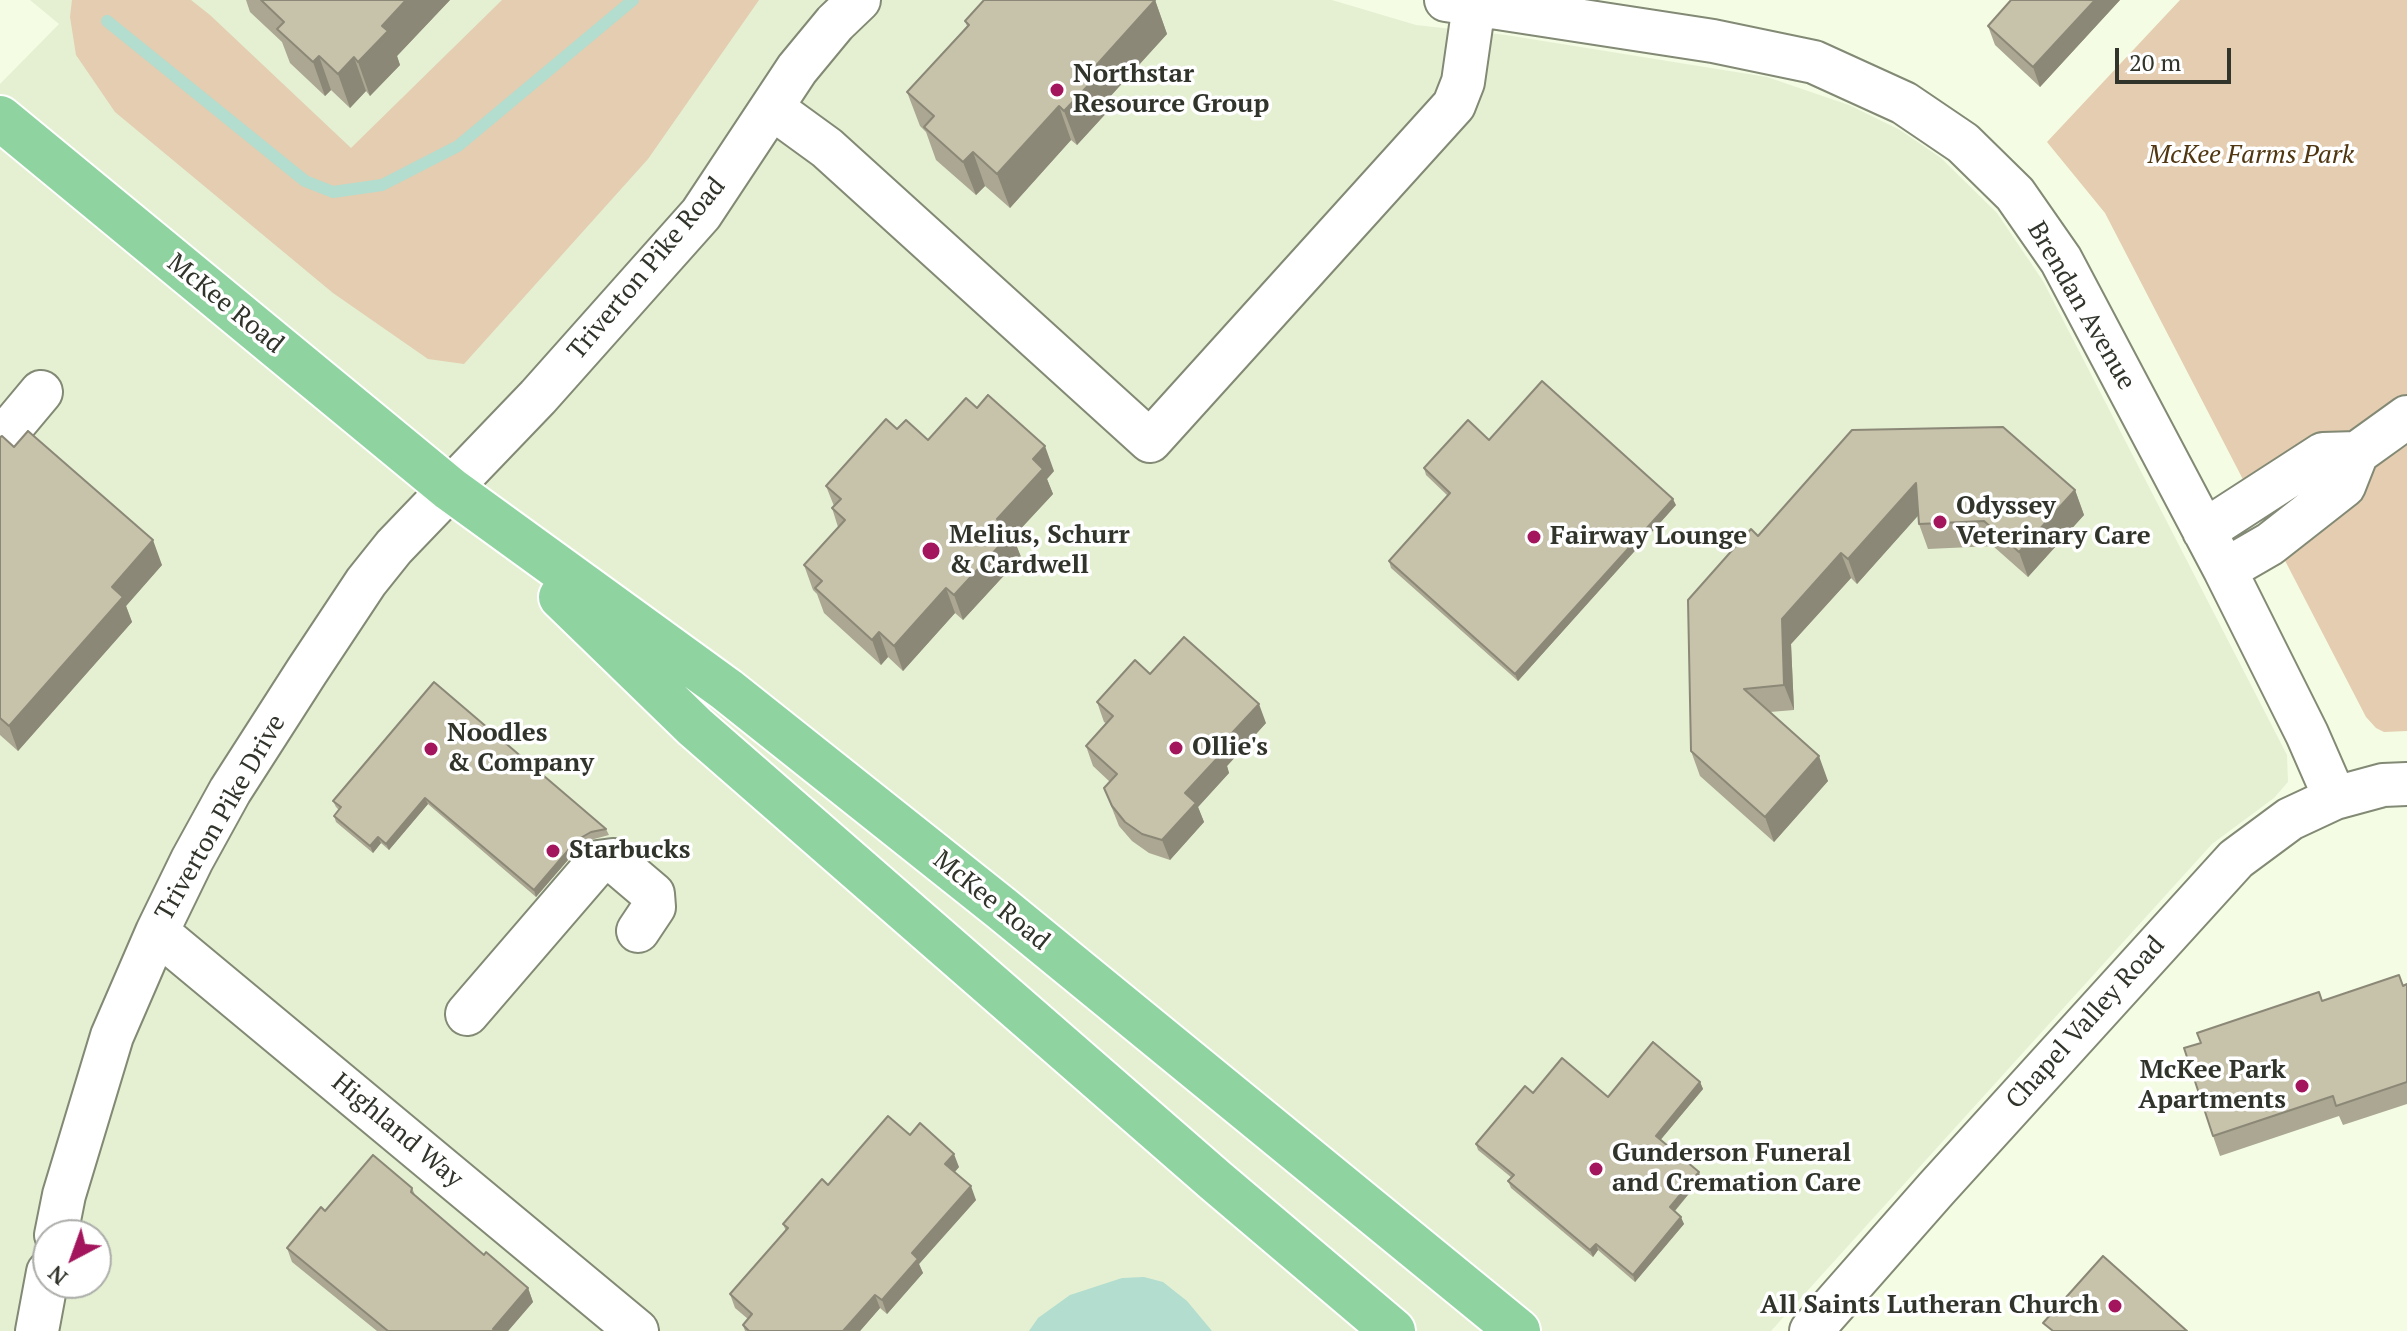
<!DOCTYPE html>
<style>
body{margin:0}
#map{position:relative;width:2407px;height:1331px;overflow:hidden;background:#f4fce4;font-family:"PT Serif",serif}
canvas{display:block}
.north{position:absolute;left:32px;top:1219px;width:80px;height:80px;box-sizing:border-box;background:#fff;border:2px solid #acaeaa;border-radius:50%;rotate:221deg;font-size:22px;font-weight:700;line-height:32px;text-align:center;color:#30342a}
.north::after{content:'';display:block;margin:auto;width:28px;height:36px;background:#a3165d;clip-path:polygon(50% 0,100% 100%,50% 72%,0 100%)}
.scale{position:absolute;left:2115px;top:48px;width:116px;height:36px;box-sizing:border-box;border:4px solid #30342a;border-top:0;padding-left:10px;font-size:24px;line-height:28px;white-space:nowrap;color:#30342a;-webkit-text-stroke:6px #fff;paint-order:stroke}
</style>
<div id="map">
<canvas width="2407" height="1331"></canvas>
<div class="north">N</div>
<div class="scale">20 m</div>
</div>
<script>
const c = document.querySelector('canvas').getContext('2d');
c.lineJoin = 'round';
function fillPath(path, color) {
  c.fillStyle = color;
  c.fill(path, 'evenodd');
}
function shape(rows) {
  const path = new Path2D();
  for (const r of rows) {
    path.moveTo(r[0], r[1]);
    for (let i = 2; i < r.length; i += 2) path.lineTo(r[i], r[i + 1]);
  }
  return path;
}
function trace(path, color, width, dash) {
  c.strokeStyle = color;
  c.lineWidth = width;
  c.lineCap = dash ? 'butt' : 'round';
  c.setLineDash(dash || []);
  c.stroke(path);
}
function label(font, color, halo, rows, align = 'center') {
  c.font = font + ' "PT Serif",serif';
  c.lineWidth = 7;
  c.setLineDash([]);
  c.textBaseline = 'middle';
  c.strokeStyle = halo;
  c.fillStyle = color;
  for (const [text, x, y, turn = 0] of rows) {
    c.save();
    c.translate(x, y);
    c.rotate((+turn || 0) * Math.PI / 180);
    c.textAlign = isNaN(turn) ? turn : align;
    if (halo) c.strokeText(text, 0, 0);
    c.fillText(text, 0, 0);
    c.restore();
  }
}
const built = shape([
 [30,0,1332,0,1416,25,1506,35,1767,77,1849,105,1900,130,1941,158,1997,213,2043,281,2287,755,2288,782,2274,798,2212,844,1771,1331,0,1331,0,84,59,24],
 [48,1235,96,1235,96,1283,48,1283]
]);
const green = shape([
 [72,0,191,0,210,15,351,148,502,0,759,0,648,159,464,364,428,359,333,293,115,112,76,55,70,17],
 [2180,0,2407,0,2407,731,2384,732,2376,728,2366,717,2105,213,2047,142]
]);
const water = shape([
 [1144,1277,1163,1282,1187,1301,1212,1331,1029,1331,1038,1318,1070,1295,1122,1278]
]);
const stream = shape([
 [107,21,305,181,333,192,382,185,458,146,633,0]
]);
const minor = shape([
 [1446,0,1713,41,1814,62,1904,103,1963,143,2015,194,2061,260,2225,570,2307,734,2335,798],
 [772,108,827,148,1150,441,1454,105,1463,82,1474,5],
 [0,441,41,392],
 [2204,531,2323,454,2357,453],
 [2225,570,2270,544,2344,486,2357,453,2407,417],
 [157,932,637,1331],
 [467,1014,598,862,613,860,653,894,654,907,638,931],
 [56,1235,64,1195,112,1036,157,932,192,860,230,791,307,671,366,582,394,547,538,397,701,214,797,69,835,23,859,0],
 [37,1331,48,1272],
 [1811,1331,1936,1189,2236,859,2290,819,2335,798,2383,785,2407,784]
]);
const major = shape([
 [0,118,450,489,727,690,1001,908,1518,1331],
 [561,597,695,727,1216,1181,1393,1331]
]);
const wall = shape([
 [246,0,450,0,397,56,400,65,370,96,366,91,350,108,331,90,325,96,290,63,282,42,250,12],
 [1155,0,1167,34,1107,100,1110,109,1077,145,1071,140,1010,208,985,186,976,195,936,160,926,132,920,126,907,92,967,26,965,21],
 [2011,0,2120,0,2040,87,1995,45,1988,26],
 [897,429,928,440,1054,471,1047,479,1053,494,1013,537,1021,557,963,620,955,613,903,671,888,657,881,665,824,613,817,594,813,590,804,565,838,527,832,508,834,506,826,486],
 [0,437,162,565,126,606,132,622,18,751,0,735],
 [1489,440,1676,505,1518,681,1391,568,1389,561,1448,496,1426,475,1424,468],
 [2075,490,2084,515,2028,577,1993,546,1928,549,1919,524,1918,515,1857,584,1851,578,1791,644,1794,710,1770,712,1828,781,1774,842,1700,776,1691,751,1758,536],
 [1150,674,1266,723,1227,766,1229,773,1198,807,1204,822,1170,860,1149,853,1132,841,1119,826,1104,788,1110,782,1093,766,1086,746,1106,723,1104,722,1097,702],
 [434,682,606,829,609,835,594,839,580,846,536,897,428,804,389,850,381,843,373,853,336,822,334,816,339,810,336,807,333,801],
 [2407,984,2407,1104,2343,1125,2339,1116,2220,1156,2213,1136,2322,1001],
 [1700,1082,1703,1089,1660,1140,1701,1179,1675,1211,1684,1224,1635,1282,1598,1250,1593,1257,1511,1188,1508,1181,1512,1178,1478,1150,1476,1144,1533,1093,1608,1097],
 [910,1135,959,1167,955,1172,976,1200,919,1264,923,1273,887,1314,880,1308,860,1331,745,1331,743,1325,748,1319,735,1308,730,1294,786,1231,783,1224],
 [412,1188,415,1195,484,1255,528,1288,533,1302,508,1331,377,1331,292,1262,287,1248,325,1211]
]);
const shadedWall = shape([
 [406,0,450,0,397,56,400,65,370,96,358,62,382,26],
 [1155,0,1167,34,1107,100,1110,109,1077,145,1064,111,1092,70],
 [2095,0,2120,0,2040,87,2033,67],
 [319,56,331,90,325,96,313,62],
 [354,57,366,91,350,108,338,74],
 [1059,106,1071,140,1010,208,997,174],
 [973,152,985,186,976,195,963,162],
 [1045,446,1054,471,1047,479,1053,494,1013,537,1021,557,963,620,954,595,1033,459],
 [1916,483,1925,508,1857,584,1848,559],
 [2075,490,2084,515,2028,577,2019,552],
 [1673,499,1676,505,1518,681,1515,674],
 [153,540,162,565,126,606,132,622,18,751,9,726,112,587],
 [1841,553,1851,578,1791,644,1794,710,1784,685,1782,619],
 [946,588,955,613,903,671,894,646],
 [879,632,888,657,881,665,872,640],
 [1259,704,1266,723,1227,766,1229,773,1198,807,1204,822,1170,860,1162,840,1185,793,1217,749],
 [1819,756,1828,781,1774,842,1765,817],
 [425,798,428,804,389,850,386,844],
 [378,837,381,843,373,853,370,846],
 [577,840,580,846,536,897,534,890],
 [1700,1082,1703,1089,1658,1143,1656,1136],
 [954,1154,959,1167,950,1177,945,1164],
 [1699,1172,1701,1179,1672,1214,1670,1207],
 [971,1186,976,1200,919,1264,923,1273,887,1314,882,1300,912,1253],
 [1681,1217,1684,1224,1635,1282,1633,1275],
 [1596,1244,1598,1250,1593,1257,1590,1250],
 [528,1288,533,1302,508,1331,493,1331,493,1329],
 [875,1295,880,1308,860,1331,843,1331]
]);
const building = shape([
 [261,0,406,0,382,26,388,31,358,62,354,57,338,74,319,56,313,62,277,29,284,22,261,0],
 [984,0,1155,0,1092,70,1098,75,1064,111,1059,106,997,174,973,152,963,162,924,127,934,116,907,92,969,25,965,21,984,0],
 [2011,0,2095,0,2033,67,1988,26,2011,0],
 [1542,381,1673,499,1515,674,1389,561,1450,493,1424,468,1468,420,1489,440,1542,381],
 [988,395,1045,446,1033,459,1043,469,997,519,1012,532,954,595,946,588,894,646,879,632,872,640,815,588,822,581,804,565,845,520,832,508,841,499,826,486,886,419,897,429,906,420,928,440,966,398,977,408,988,395],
 [2003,427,2075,490,2019,552,1984,521,1919,524,1916,483,1848,559,1841,553,1782,619,1784,685,1744,689,1819,756,1765,817,1691,751,1688,600,1751,529,1758,536,1852,430,2003,427],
 [28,431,153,540,112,587,123,597,9,726,0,718,0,437,2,436,14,447,28,431],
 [1184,637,1259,704,1217,749,1222,753,1185,793,1196,803,1162,840,1142,834,1125,822,1112,806,1104,788,1117,774,1086,746,1113,716,1097,702,1135,660,1150,674,1184,637],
 [434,682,606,829,591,832,577,840,534,890,425,798,386,844,378,837,370,846,334,816,341,807,333,801,434,682],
 [2399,975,2403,986,2407,984,2407,1082,2336,1106,2333,1096,2213,1136,2184,1048,2201,1043,2197,1033,2319,992,2322,1001,2399,975],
 [1653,1042,1700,1082,1656,1136,1699,1172,1670,1207,1681,1217,1633,1275,1596,1244,1590,1250,1508,1181,1514,1175,1476,1144,1525,1086,1533,1093,1562,1058,1608,1097,1653,1042],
 [888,1116,910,1135,920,1123,954,1154,945,1164,971,1186,912,1253,918,1259,882,1300,875,1295,843,1331,749,1331,743,1325,752,1314,730,1294,788,1228,783,1224,822,1179,828,1185,888,1116],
 [373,1155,412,1188,411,1192,484,1255,486,1252,528,1288,493,1329,495,1331,388,1331,287,1248,321,1207,325,1211,373,1155],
 [2103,1256,2187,1331,2053,1331,2043,1323,2103,1256]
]);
const markers = [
 [1057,90,8,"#a3165d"],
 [1940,522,8,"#a3165d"],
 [1534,537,8,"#a3165d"],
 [931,551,10,"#a3165d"],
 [1176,748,8,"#a3165d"],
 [431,749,8,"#a3165d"],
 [553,851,8,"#a3165d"],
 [2302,1086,8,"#a3165d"],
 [1596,1169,8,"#a3165d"],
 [2115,1306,8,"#a3165d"]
];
const poiNames = [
 ["Northstar",1073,75],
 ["Resource Group",1073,105],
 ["Odyssey",1956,507],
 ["Veterinary Care",1956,537],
 ["Melius, Schurr",949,536],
 ["& Cardwell",949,566],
 ["Fairway Lounge",1550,537],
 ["Noodles",447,734],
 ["& Company",447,764],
 ["Ollie's",1192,748],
 ["Starbucks",569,851],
 ["McKee Park",2286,1071,"right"],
 ["Apartments",2286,1101,"right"],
 ["Gunderson Funeral",1612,1154],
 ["and Cremation Care",1612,1184],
 ["All Saints Lutheran Church",2099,1306,"right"]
];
const parkNames = [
 ["McKee Farms Park",2251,156]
];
const streetNames = [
 ["Triverton Pike Road",647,269,-50],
 ["McKee Road",225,304,39],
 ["Brendan Avenue",2081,306,60],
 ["Triverton Pike Drive",221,818,-60],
 ["McKee Road",991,901,39],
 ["Chapel Valley Road",2086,1023,-48],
 ["Highland Way",397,1131,40]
];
fillPath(built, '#e5f0d2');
fillPath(green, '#e4cdb0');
fillPath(water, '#b2ddcf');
trace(stream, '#b2ddcf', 12);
trace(minor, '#828974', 46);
trace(major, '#fff', 48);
trace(minor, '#fff', 42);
trace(major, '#8fd3a0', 44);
fillPath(wall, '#aba792');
fillPath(shadedWall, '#8b8877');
fillPath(building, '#c7c2aa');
trace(building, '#8b8877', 2);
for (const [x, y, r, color] of markers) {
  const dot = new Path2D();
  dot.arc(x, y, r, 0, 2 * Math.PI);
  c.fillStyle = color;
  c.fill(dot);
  trace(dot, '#fff', 3);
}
label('bold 26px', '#30342a', '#fff', poiNames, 'left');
label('italic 26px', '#503611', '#fff', parkNames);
label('26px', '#30342a', '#fff', streetNames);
</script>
